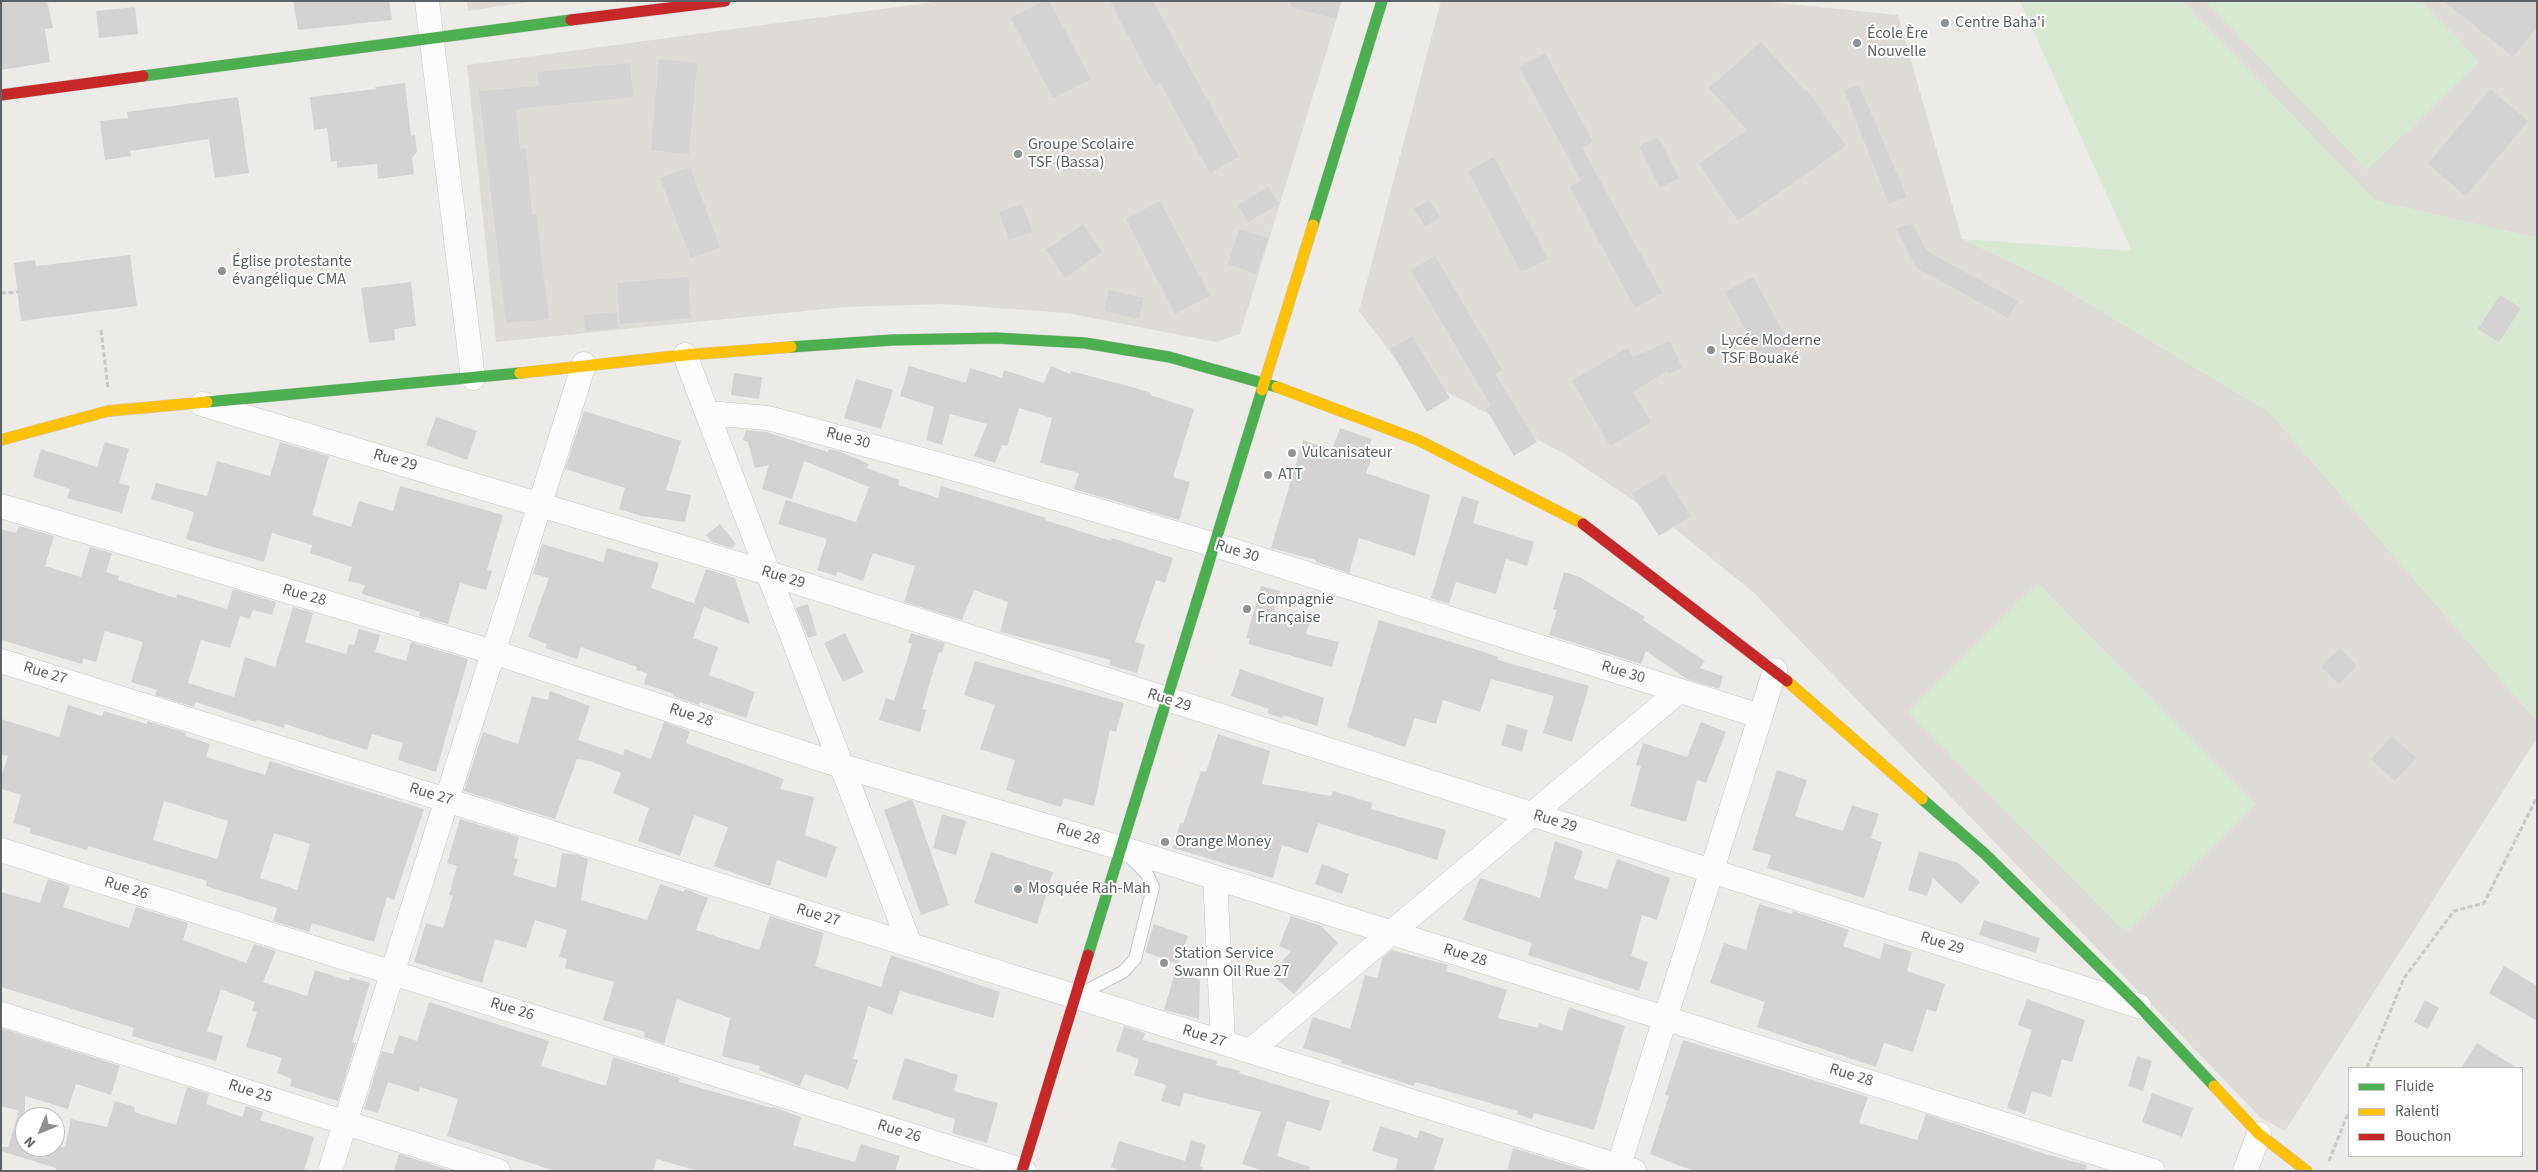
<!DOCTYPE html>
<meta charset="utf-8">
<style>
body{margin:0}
#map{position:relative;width:2538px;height:1172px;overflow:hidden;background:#edebe8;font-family:"Source Sans 3",sans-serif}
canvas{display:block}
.frame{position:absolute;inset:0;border:2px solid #5d6266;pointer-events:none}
.legend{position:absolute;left:2348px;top:1067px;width:175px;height:90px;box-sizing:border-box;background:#fff;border:1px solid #bec0c2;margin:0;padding:6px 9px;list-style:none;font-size:15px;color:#5d6266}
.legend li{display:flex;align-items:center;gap:10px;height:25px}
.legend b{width:25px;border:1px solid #bec0c2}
.north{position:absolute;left:15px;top:1107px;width:50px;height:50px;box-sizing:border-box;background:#fff;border:1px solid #bec0c2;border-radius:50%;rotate:225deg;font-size:14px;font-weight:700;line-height:20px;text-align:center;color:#5d6266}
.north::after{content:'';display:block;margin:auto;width:18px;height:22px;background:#8f9294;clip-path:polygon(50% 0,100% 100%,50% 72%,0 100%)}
</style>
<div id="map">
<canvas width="2538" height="1172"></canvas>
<div class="frame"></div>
<ul class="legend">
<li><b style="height:6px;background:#4caf50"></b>Fluide</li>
<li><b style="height:6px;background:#ffc107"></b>Ralenti</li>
<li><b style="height:6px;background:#c62828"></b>Bouchon</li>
</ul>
<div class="north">N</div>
</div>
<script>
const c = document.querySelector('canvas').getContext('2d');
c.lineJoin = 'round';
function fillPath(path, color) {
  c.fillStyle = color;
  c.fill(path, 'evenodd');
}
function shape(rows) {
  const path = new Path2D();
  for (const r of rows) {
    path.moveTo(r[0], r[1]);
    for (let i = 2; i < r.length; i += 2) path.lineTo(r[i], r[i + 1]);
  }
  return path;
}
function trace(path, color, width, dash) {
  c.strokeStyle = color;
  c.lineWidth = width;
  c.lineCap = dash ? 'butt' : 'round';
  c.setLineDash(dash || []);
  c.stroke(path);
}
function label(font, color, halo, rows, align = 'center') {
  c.font = font + ' "Source Sans 3",sans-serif';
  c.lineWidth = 4;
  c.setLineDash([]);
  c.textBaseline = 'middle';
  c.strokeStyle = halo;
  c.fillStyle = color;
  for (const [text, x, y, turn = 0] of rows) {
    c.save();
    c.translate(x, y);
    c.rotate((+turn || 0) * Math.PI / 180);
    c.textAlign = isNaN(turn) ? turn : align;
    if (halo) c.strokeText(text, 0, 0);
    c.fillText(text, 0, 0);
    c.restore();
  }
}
const education = shape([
 [467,1,534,1,468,11],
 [941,1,1342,1,1240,334,1216,342,1067,313,943,304,845,307,496,342,467,65],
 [1441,1,1760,1,1898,15,1962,239,2055,283,2269,412,2537,721,2537,738,2285,1131,2261,1118,1753,592,1674,528,1563,453,1403,369,1359,311],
 [2182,1,2537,1,2537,238,2375,201]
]);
const green = shape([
 [2020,1,2182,1,2375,200,2537,238,2537,721,2269,412,2055,283,1962,239,2132,251],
 [2205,1,2421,1,2480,62,2367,170],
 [2038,583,2256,804,2126,933,1907,712]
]);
const building = shape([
 [1,1,47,1,53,28,45,29,50,62,1,70],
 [293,1,389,1,392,20,298,30],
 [1043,1,1049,1,1091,79,1053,98,1011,18],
 [1110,1,1153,1,1239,157,1210,173,1160,83,1155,86],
 [1291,1,1340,1,1336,19,1291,7],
 [2444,1,2537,1,2537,27,2513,57],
 [135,7,138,34,99,38,96,11],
 [1761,42,1805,91,1807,90,1846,146,1738,221,1699,164,1747,130,1709,88],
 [1545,53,1593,142,1582,148,1662,293,1635,308,1570,187,1581,181,1519,67],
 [659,59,697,63,689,154,651,150],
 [630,63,633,97,516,109,520,149,526,148,532,214,536,214,549,319,506,323,479,91,539,86,537,72],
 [405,83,411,136,415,135,417,152,412,158,414,174,378,179,377,164,337,168,337,161,331,162,327,128,314,130,310,97,376,89,375,87],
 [1859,85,1907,197,1889,204,1844,90],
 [2490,89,2528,121,2466,196,2428,164],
 [238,97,249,173,215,178,209,139,130,151,131,156,105,160,100,121,128,118,127,112],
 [1658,137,1679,178,1660,188,1639,146],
 [1494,157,1548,259,1521,272,1468,171],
 [690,167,720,247,691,258,660,178],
 [1268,187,1279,204,1248,222,1238,205],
 [1429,200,1440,217,1425,226,1414,209],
 [1160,201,1210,296,1175,314,1126,219],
 [1022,204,1033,232,1009,240,999,212],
 [1912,223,1927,251,2018,301,2008,318,1917,268,1896,229],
 [1083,224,1102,252,1065,278,1046,250],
 [1239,229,1268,238,1256,274,1228,264],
 [130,255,137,306,21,321,14,263,35,260,36,266],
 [1435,256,1502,370,1495,374,1537,442,1514,456,1486,409,1491,406,1411,270],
 [688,277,691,318,620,324,617,283],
 [1753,277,1792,348,1764,364,1725,292],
 [411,282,416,326,394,329,395,340,369,343,361,288],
 [1109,290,1144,298,1139,319,1104,311],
 [2500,295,2521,308,2499,342,2478,329],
 [617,312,618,328,585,331,584,315],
 [1412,336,1450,398,1427,412,1390,349],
 [1670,341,1682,368,1668,374,1667,371,1633,392,1651,422,1610,446,1572,381,1627,348,1633,357],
 [909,366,966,383,970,368,1002,378,1004,370,1044,383,1051,366,1070,374,1071,371,1128,386,1151,393,1150,395,1194,409,1173,477,1190,482,1179,520,1074,489,1079,473,1040,463,1052,418,1019,408,1007,446,1002,445,995,463,974,456,987,424,950,414,942,445,926,440,934,407,900,396],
 [734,373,762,377,759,399,731,395],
 [856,379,893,390,881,429,844,418],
 [584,411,681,441,666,490,691,495,685,522,642,516,619,509,625,488,565,469],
 [436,417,477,431,467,460,426,445],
 [1340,428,1372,439,1366,455,1372,456,1366,473,1430,495,1415,556,1359,538,1349,573,1316,562,1316,560,1271,548,1303,440,1332,450],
 [746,430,766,432,828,452,829,449,838,451,869,464,867,468,899,480,898,485,938,498,941,486,1046,518,1045,520,1111,541,1112,538,1173,558,1165,583,1156,580,1135,642,1145,645,1137,673,1109,665,1111,660,1000,632,1008,602,974,590,962,620,904,602,915,566,873,553,863,581,838,572,836,576,817,570,827,539,778,524,786,500,856,522,869,487,804,461,792,499,762,489,769,465,755,468,748,442,743,440],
 [105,442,129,449,119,483,130,486,122,513,67,498,70,489,33,477,41,449,97,467],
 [280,442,329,456,312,515,351,527,359,501,393,511,400,486,503,515,487,570,492,571,486,590,460,583,448,624,419,616,420,612,362,594,365,585,348,581,352,567,310,553,312,545,272,533,264,562,186,539,194,512,151,499,156,483,207,496,217,461,270,476],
 [1664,474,1691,516,1659,536,1632,494],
 [1462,496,1479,501,1473,523,1534,542,1527,566,1506,559,1496,594,1456,582,1449,604,1431,598],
 [720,524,736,544,732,548,712,542,706,535],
 [19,526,54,536,45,566,81,577,90,547,112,553,106,572,119,576,118,580,176,598,177,594,227,609,233,589,276,602,272,615,253,610,250,619,240,616,230,648,201,640,188,683,234,697,245,657,275,667,293,607,313,613,305,642,346,654,349,644,354,645,359,629,380,635,375,652,406,661,411,642,468,659,436,772,398,760,403,743,372,734,367,750,285,724,284,728,257,720,256,722,196,702,194,707,155,695,157,690,131,682,143,642,105,631,96,662,83,658,82,664,1,640,1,529,16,533],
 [542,544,603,562,607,548,659,563,651,588,699,605,694,603,706,569,735,578,750,624,704,607,693,638,718,647,709,675,755,692,746,718,700,702,699,705,673,696,674,694,644,684,647,673,636,670,637,667,581,647,577,659,545,648,547,644,528,637,549,578,533,574],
 [1564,572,1580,577,1645,617,1643,620,1705,661,1700,668,1723,676,1719,689,1687,679,1646,651,1641,664,1549,635,1557,610,1553,609],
 [1261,586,1280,591,1274,610,1310,621,1306,634,1339,642,1332,667,1248,644,1250,639,1246,638],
 [808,604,817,635,808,638,796,608],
 [1379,620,1481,651,1498,657,1498,660,1589,686,1572,742,1543,733,1554,696,1491,679,1480,712,1443,700,1436,724,1415,718,1405,747,1347,727],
 [845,633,864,672,843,682,824,643],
 [911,633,945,643,942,653,939,652,922,709,926,710,920,732,879,720,886,698,894,701,912,644,908,642],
 [2340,648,2357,666,2338,684,2321,666],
 [975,661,1124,703,1116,732,1110,730,1094,806,1064,798,1061,807,1006,790,1015,760,980,749,995,705,964,695],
 [1240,669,1324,698,1317,726,1283,715,1282,718,1267,713,1269,709,1231,696],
 [550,691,590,706,578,740,623,755,625,749,651,759,664,722,690,731,686,743,784,779,780,789,814,797,805,835,837,847,826,878,777,860,770,886,714,866,728,827,694,815,680,856,638,841,649,808,613,793,621,773,590,761,577,759,555,819,464,791,483,732,518,744,532,696,548,700],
 [68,705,102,716,104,711,147,724,147,721,186,733,185,736,210,744,206,757,265,775,270,761,424,809,394,900,387,897,374,942,312,923,309,932,273,921,277,908,206,886,207,881,88,846,87,850,56,841,29,833,31,828,13,823,21,795,1,789,1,777,8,756,1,755,1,719,59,737],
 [164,801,228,821,217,859,153,840],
 [274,833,310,844,297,890,260,878],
 [1701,722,1726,732,1706,783,1697,780,1686,822,1630,806,1641,766,1636,765,1643,743,1687,757],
 [1507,724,1528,730,1522,752,1501,745],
 [1218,734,1270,751,1262,784,1331,796,1333,791,1372,803,1371,809,1446,830,1437,860,1318,823,1308,853,1282,845,1273,878,1173,848,1180,823,1183,824,1201,771,1206,772],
 [2392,736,2416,758,2395,781,2371,759],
 [1777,770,1807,780,1795,816,1843,831,1852,805,1879,814,1871,838,1882,842,1864,898,1767,868,1771,855,1752,850],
 [910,800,913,801,949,905,921,915,884,810],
 [942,814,966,821,956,855,933,848],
 [460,819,519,837,514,858,518,859,513,875,556,888,562,853,578,855,588,859,581,900,647,920,660,884,684,892,685,889,708,898,696,930,759,950,770,916,824,933,815,966,881,987,891,955,1000,992,993,1018,900,991,892,1015,868,1006,853,1059,858,1060,848,1089,805,1074,800,1086,759,1070,760,1066,722,1056,730,1018,677,999,664,1044,644,1037,645,1032,603,1020,614,982,565,968,567,959,559,957,567,930,535,920,526,948,495,939,482,983,414,962,426,923,443,928,453,896,449,895,457,866,447,863],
 [1555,841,1583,851,1574,879,1607,889,1617,859,1670,878,1657,920,1642,915,1631,956,1648,962,1639,991,1528,955,1532,943,1463,920,1480,878,1540,898],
 [1919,851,1958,863,1980,882,1961,904,1933,878,1927,896,1908,890],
 [991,852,1053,872,1037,924,974,903],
 [1322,864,1349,874,1342,894,1315,884],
 [48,879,70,886,63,907,129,928,136,907,188,923,183,940,246,963,254,944,276,951,263,982,307,996,315,970,349,981,350,977,370,983,352,1042,356,1043,338,1101,290,1086,292,1079,277,1073,282,1058,246,1047,257,1012,252,1011,255,1002,221,989,207,1031,223,1036,216,1061,132,1036,134,1028,1,987,1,892,40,903],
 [1759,904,1792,914,1793,911,1849,930,1843,946,1880,959,1884,943,1912,952,1907,971,1945,984,1936,1012,1927,1009,1913,1052,1884,1043,1876,1067,1757,1027,1765,1002,1710,983,1724,943,1746,950],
 [1291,916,1321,926,1338,943,1294,994,1271,974,1291,951,1279,946],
 [1984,920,2040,938,2036,953,1979,935],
 [1154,924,1188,936,1178,964,1145,952],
 [1392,950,1448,965,1446,971,1507,990,1498,1018,1538,1028,1539,1023,1562,1031,1569,1007,1625,1026,1594,1130,1534,1113,1532,1119,1517,1114,1518,1111,1415,1082,1414,1086,1341,1063,1342,1060,1303,1048,1313,1017,1350,1029,1365,975,1377,978,1383,957],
 [2504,966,2537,986,2537,1021,2489,993],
 [1175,972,1200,980,1199,1019,1164,1010],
 [2027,999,2085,1020,2072,1062,2062,1059,2051,1097,2032,1091,2025,1114,2007,1108,2032,1030,2018,1025],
 [2425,1000,2439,1008,2428,1029,2414,1022],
 [429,1002,549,1041,541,1066,606,1086,613,1057,680,1078,679,1082,772,1108,773,1107,801,1117,793,1145,855,1162,861,1144,900,1156,895,1171,698,1171,657,1159,653,1171,555,1171,447,1136,458,1099,420,1087,419,1092,388,1082,378,1113,364,1109,382,1051,393,1054,399,1035,417,1041],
 [1124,1026,1145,1033,1143,1040,1217,1061,1216,1065,1240,1071,1239,1073,1330,1101,1321,1131,1287,1121,1277,1156,1310,1167,1310,1171,1263,1171,1242,1164,1261,1112,1184,1093,1180,1107,1161,1101,1166,1085,1134,1075,1139,1059,1116,1051],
 [1,1028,120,1066,111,1095,76,1084,68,1109,25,1096,25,1147,65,1147,71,1119,107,1127,115,1101,135,1107,134,1112,176,1125,187,1087,209,1094,206,1104,242,1117,246,1106,263,1112,260,1120,314,1137,304,1171,55,1171,56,1168,1,1151,1,1147,8,1147,19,1111,1,1106],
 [1683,1040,1868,1097,1859,1123,1917,1140,1926,1114,2045,1154,2087,1165,2086,1171,1695,1171,1683,1167,1650,1154,1669,1096,1665,1095],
 [2477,1043,2517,1068,2461,1068],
 [2137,1056,2152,1061,2143,1091,2128,1086],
 [905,1058,958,1075,954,1091,998,1103,987,1143,952,1133,955,1119,892,1099],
 [2152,1093,2193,1108,2182,1137,2142,1122],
 [1380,1126,1417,1138,1420,1130,1444,1139,1433,1171,1395,1171,1398,1159,1372,1151],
 [1191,1140,1206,1145,1200,1166,1203,1167,1203,1171,1122,1171,1111,1167,1119,1141,1185,1161],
 [1513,1148,1585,1170,1585,1171,1507,1171],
 [399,1154,449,1170,449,1171,394,1171]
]);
const path = shape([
 [1,293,18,292],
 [101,330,108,388],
 [2367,1068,2404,978,2454,911,2484,903,2537,797],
 [2329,1161,2349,1111]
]);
const lane = shape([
 [1078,995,1123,972,1135,959,1153,887,1147,874,1129,856]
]);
const street = shape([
 [427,1,473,378],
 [685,355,910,945],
 [202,404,768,573,2139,1006],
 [707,413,768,418,970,473,1215,545,1760,716],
 [1,506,493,652,842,766,1121,848,2153,1171],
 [1,661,1634,1171],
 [1,850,1024,1171],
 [1215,877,1223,1042],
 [1,1014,498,1171],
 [1250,1051,1679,691],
 [330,1171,584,364],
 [1617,1171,1775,670],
 [2245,1171,2259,1134]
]);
const fast = shape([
 [143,76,571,20],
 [1313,225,1382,1],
 [791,347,892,340,996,338,1085,343,1169,357,1277,387],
 [207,402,520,373],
 [1922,799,1985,854,2139,1006,2214,1086],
 [1088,955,1262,390]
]);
const slow = shape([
 [520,373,685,355,791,347],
 [1277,387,1418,440,1583,524],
 [1262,390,1313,225],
 [1,440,108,411,207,402],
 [1787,681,1922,799],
 [2214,1086,2259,1134,2307,1171]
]);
const jam = shape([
 [571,20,725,1],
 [1,95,143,76],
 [1583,524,1787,681],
 [1022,1171,1088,955]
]);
const markers = [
 [1945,23,5,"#8f9294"],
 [1857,43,5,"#8f9294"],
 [1018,154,5,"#8f9294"],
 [222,271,5,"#8f9294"],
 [1711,350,5,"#8f9294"],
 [1292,453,5,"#8f9294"],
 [1268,475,5,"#8f9294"],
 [1247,609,5,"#8f9294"],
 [1165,842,5,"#8f9294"],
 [1018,889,5,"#8f9294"],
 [1164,963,5,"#8f9294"]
];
const poiNames = [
 ["Centre Baha'i",1955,23],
 ["École Ère",1867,34],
 ["Nouvelle",1867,52],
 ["Groupe Scolaire",1028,145],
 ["TSF (Bassa)",1028,163],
 ["Église protestante",232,262],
 ["évangélique CMA",232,280],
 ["Lycée Moderne",1721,341],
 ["TSF Bouaké",1721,359],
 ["Vulcanisateur",1302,453],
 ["ATT",1278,475],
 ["Compagnie",1257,600],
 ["Française",1257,618],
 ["Orange Money",1175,842],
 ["Mosquée Rah-Mah",1028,889],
 ["Station Service",1174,954],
 ["Swann Oil Rue 27",1174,972]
];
const streetNames = [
 ["Rue 30",848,439,15],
 ["Rue 29",395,461,16],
 ["Rue 30",1237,552,17],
 ["Rue 29",783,578,17],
 ["Rue 28",304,596,16],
 ["Rue 30",1623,673,17],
 ["Rue 27",45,674,17],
 ["Rue 29",1169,701,18],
 ["Rue 28",691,716,18],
 ["Rue 27",431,795,17],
 ["Rue 29",1555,822,17],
 ["Rue 28",1078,835,16],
 ["Rue 26",126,889,17],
 ["Rue 27",818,916,17],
 ["Rue 29",1942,944,17],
 ["Rue 28",1465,956,17],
 ["Rue 26",512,1010,17],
 ["Rue 27",1204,1037,17],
 ["Rue 28",1851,1076,17],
 ["Rue 25",250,1092,18],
 ["Rue 26",899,1132,17]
];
fillPath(education, '#dfdbd7');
fillPath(green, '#d8e9d3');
fillPath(building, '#d5d3d2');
trace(lane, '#c8c9c9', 14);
trace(street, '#c8c9c9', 25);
trace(fast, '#c9caca', 12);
trace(slow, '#c9caca', 12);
trace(jam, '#c9caca', 12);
trace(path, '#c7ccc9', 3, [5, 2.5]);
trace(lane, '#fcfcfc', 12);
trace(street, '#fcfcfc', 24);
trace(fast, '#4caf50', 11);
trace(slow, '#ffc107', 11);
trace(jam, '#c62828', 11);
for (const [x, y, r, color] of markers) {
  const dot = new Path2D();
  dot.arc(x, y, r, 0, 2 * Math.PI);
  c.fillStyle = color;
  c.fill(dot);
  trace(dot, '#fff', 2);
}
label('16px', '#5d6266', '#fff', poiNames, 'left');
label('16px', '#5d6266', '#fff', streetNames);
</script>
